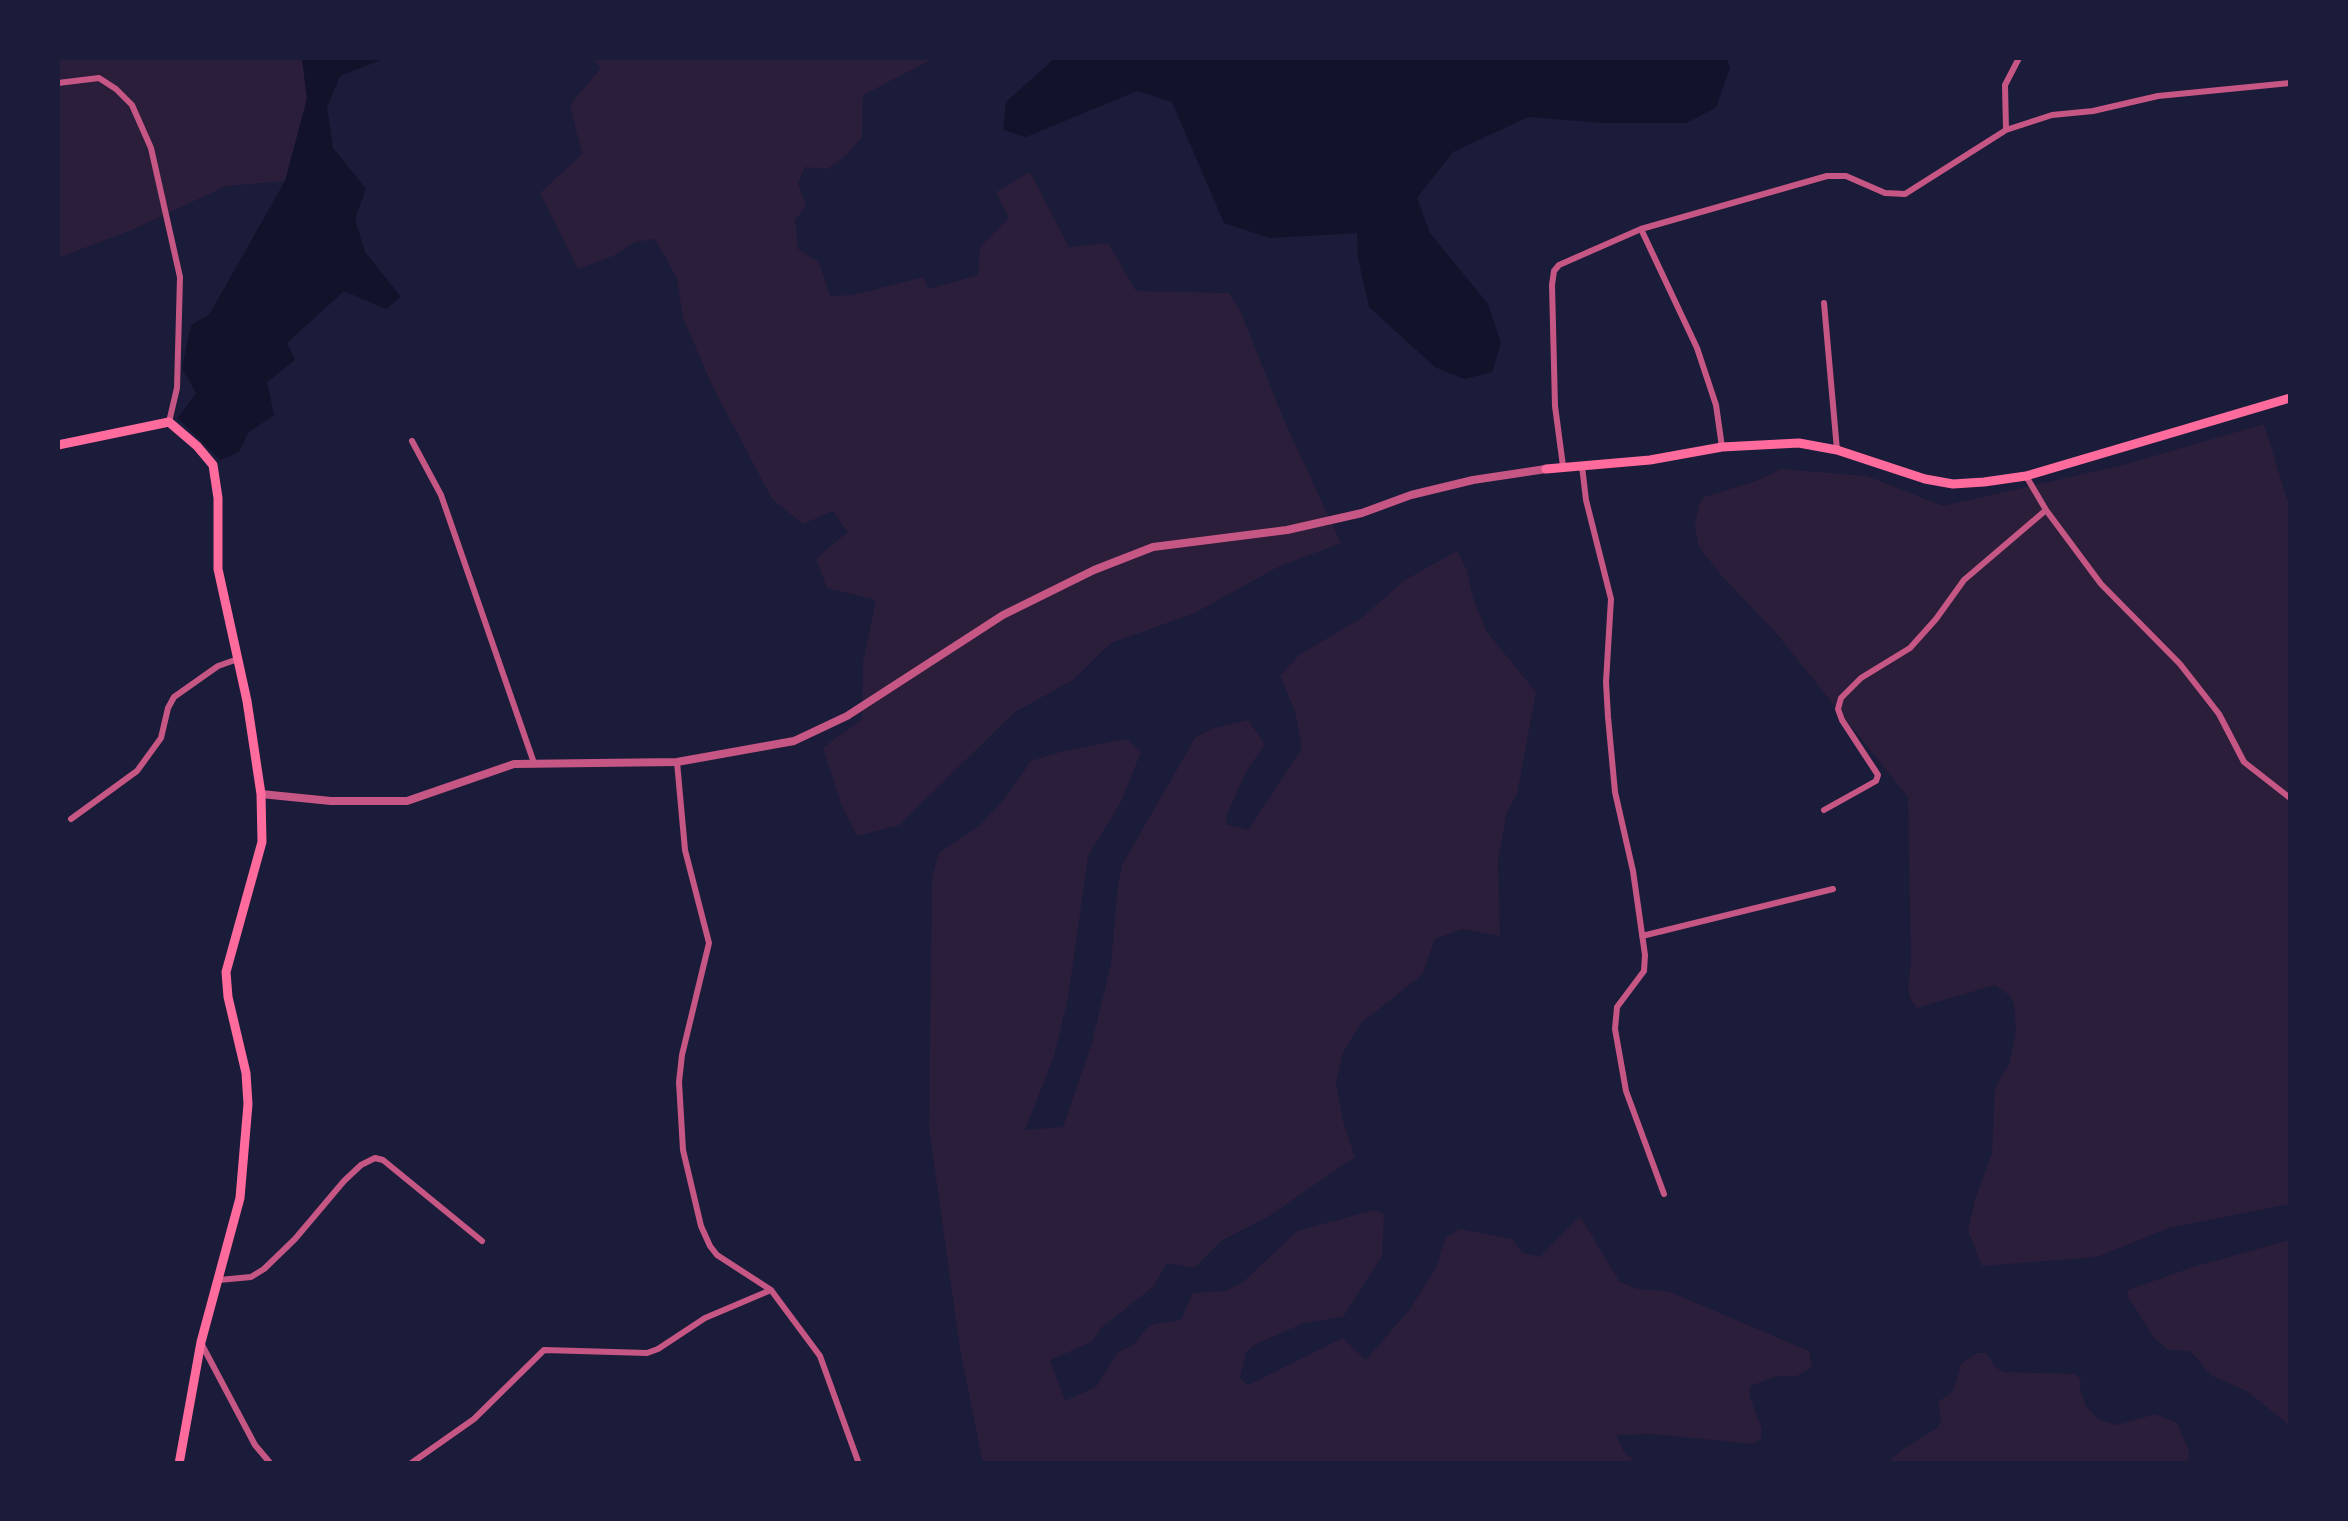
<!DOCTYPE html>
<style>
body{margin:0}
#map{position:relative;width:2348px;height:1521px;overflow:hidden;background:#1b1b3a;font-family:"Golos Text",sans-serif}
canvas{display:block}
.frame{position:absolute;inset:0;border:60px solid #1b1b3a;pointer-events:none}
</style>
<div id="map">
<canvas width="2348" height="1521"></canvas>
<div class="frame"></div>
</div>
<script>
const c = document.querySelector('canvas').getContext('2d');
c.lineJoin = 'round';
function fillPath(path, color) {
  c.fillStyle = color;
  c.fill(path, 'evenodd');
}
function shape(rows) {
  const path = new Path2D();
  for (const r of rows) {
    path.moveTo(r[0], r[1]);
    for (let i = 2; i < r.length; i += 2) path.lineTo(r[i], r[i + 1]);
  }
  return path;
}
function trace(path, color, width, dash) {
  c.strokeStyle = color;
  c.lineWidth = width;
  c.lineCap = dash ? 'butt' : 'round';
  c.setLineDash(dash || []);
  c.stroke(path);
}
const green = shape([
 [58,58,302,58,307,99,285,181,226,186,134,229,58,258],
 [592,58,935,58,863,95,862,137,846,156,827,169,805,167,798,183,806,206,795,220,798,249,819,263,830,296,853,295,924,277,928,289,978,275,980,247,1009,218,996,192,1030,172,1069,247,1108,243,1136,291,1229,293,1241,313,1283,418,1341,543,1278,567,1195,613,1111,643,1073,680,1015,712,899,825,857,836,841,804,823,748,862,719,863,662,876,600,827,588,816,558,848,532,833,511,803,524,772,499,712,385,683,318,677,278,655,239,635,242,613,256,578,269,540,193,582,154,570,105,601,68],
 [2264,424,2290,509,2290,1204,2169,1228,2097,1257,1982,1266,1968,1230,1975,1200,1992,1153,1995,1088,2010,1062,2016,1031,2014,1004,2010,996,1995,985,1917,1008,1911,1000,1908,990,1911,961,1908,797,1776,633,1720,574,1698,545,1695,525,1699,505,1704,497,1756,481,1781,469,1867,476,1943,506,2123,465],
 [1457,551,1467,570,1473,598,1487,632,1536,692,1517,794,1507,812,1498,860,1500,936,1463,929,1435,939,1422,975,1360,1024,1343,1053,1336,1083,1343,1121,1355,1157,1266,1218,1221,1241,1194,1268,1167,1263,1153,1287,1102,1327,1092,1342,1050,1360,1065,1401,1096,1387,1117,1353,1134,1344,1146,1329,1154,1324,1181,1320,1193,1293,1224,1291,1242,1283,1297,1231,1374,1210,1384,1214,1382,1256,1343,1317,1304,1323,1254,1345,1246,1352,1240,1378,1248,1385,1343,1338,1366,1360,1410,1309,1436,1268,1445,1239,1460,1229,1512,1239,1522,1253,1540,1257,1580,1216,1619,1281,1637,1289,1668,1291,1809,1351,1812,1367,1797,1376,1777,1376,1751,1386,1749,1395,1762,1429,1761,1439,1753,1444,1651,1434,1616,1435,1624,1452,1637,1463,983,1463,960,1349,929,1127,932,877,939,853,980,825,1002,802,1031,761,1060,752,1119,740,1128,740,1141,752,1122,800,1088,856,1068,998,1054,1056,1025,1130,1063,1127,1091,1046,1111,964,1118,885,1122,865,1195,738,1211,729,1248,720,1265,745,1247,770,1227,814,1226,824,1248,830,1302,748,1295,711,1280,676,1300,654,1360,619,1405,580],
 [2290,1240,2290,1426,2247,1391,2212,1376,2190,1351,2168,1350,2154,1338,2127,1295,2128,1290,2196,1266],
 [1977,1353,1986,1353,1996,1368,2005,1372,2075,1374,2081,1380,2080,1389,2086,1406,2099,1420,2118,1425,2155,1414,2177,1423,2189,1451,2188,1463,1887,1463,1903,1449,1937,1428,1941,1420,1938,1402,1953,1391,1961,1364]
]);
const water = shape([
 [302,58,386,58,340,76,327,107,333,148,366,189,355,219,365,252,401,297,386,309,344,291,287,343,295,360,267,382,274,415,248,433,239,452,220,460,178,418,196,393,182,368,191,325,209,315,285,181,307,99],
 [1055,58,1727,58,1730,68,1716,107,1687,123,1604,123,1528,117,1453,152,1417,198,1430,233,1488,304,1501,343,1492,372,1464,379,1435,367,1369,307,1358,258,1357,233,1270,238,1224,223,1172,102,1137,91,1026,137,1003,130,1006,102]
]);
const minor = shape([
 [58,83,99,78,116,89,132,105,151,148,180,277,177,388,169,422],
 [2006,130,2005,85,2019,58],
 [1641,229,1697,348,1716,405,1722,447],
 [1824,303,1837,450],
 [412,441,441,495,534,763],
 [1563,466,1555,406,1552,285,1554,271,1559,265,1641,229,1827,176,1846,176,1885,193,1905,194,2006,130,2052,115,2093,111,2158,96,2290,83],
 [1582,466,1586,500,1611,599,1606,682,1608,717,1615,792,1633,871,1645,955,1644,971,1617,1007,1615,1029,1626,1091,1664,1194],
 [2026,476,2046,510,2101,584,2180,664,2219,714,2244,762,2290,798],
 [677,762,685,850,709,943,682,1055,679,1082,683,1150,701,1226,710,1246,717,1255,771,1290],
 [1824,810,1876,781,1878,775,1842,720,1838,709,1841,698,1861,678,1910,648,1936,619,1964,580,2046,510],
 [71,819,137,771,161,738,168,708,174,697,218,666,238,659],
 [1642,936,1833,889],
 [219,1280,251,1277,264,1269,295,1239,344,1181,361,1165,375,1158,383,1160,482,1241],
 [201,1343,255,1445,271,1464],
 [410,1464,474,1419,544,1350,647,1353,658,1349,705,1318,771,1290,820,1356,859,1464]
]);
const tertiary = shape([
 [261,794,331,801,407,801,514,764,677,762,794,741,847,716,1003,615,1094,570,1153,547,1287,530,1362,513,1411,495,1473,480,1546,469]
]);
const secondary = shape([
 [58,445,169,422,197,446,213,465,218,498,218,569,247,701,261,794,262,842,226,972,228,997,246,1073,248,1104,240,1198,201,1342,179,1464],
 [1546,469,1650,460,1722,447,1799,443,1837,450,1925,479,1953,484,1984,482,2026,476,2290,398]
]);
fillPath(green, '#2a1e3b');
fillPath(water, '#12122b');
trace(minor, '#c65784', 6);
trace(tertiary, '#c65784', 8);
trace(secondary, '#ff6b9d', 9);
</script>
